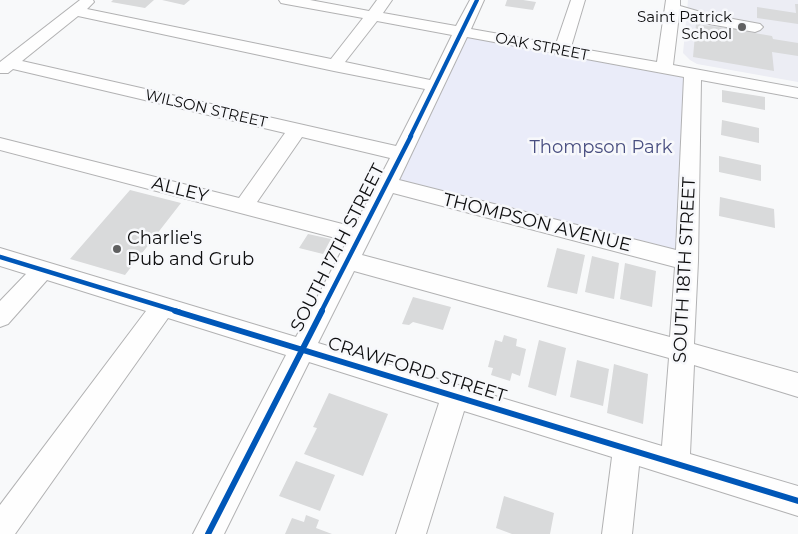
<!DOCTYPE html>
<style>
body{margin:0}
canvas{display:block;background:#f8f9fa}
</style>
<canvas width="798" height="534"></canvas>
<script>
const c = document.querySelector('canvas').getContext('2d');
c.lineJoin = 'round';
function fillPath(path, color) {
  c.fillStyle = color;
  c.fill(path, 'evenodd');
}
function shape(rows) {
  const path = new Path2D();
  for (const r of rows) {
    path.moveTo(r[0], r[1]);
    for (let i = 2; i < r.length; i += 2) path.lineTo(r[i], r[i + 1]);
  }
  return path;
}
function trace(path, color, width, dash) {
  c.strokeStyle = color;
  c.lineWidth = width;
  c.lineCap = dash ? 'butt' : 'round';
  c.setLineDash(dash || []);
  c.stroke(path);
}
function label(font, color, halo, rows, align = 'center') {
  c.font = font + ' Montserrat,sans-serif';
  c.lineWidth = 5;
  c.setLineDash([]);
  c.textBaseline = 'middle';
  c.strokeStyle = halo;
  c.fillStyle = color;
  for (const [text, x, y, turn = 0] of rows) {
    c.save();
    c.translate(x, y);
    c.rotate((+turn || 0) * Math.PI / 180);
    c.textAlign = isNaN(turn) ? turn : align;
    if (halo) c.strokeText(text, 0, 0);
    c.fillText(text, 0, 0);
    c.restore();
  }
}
const built = shape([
 [688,0,798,0,798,82,697,64,690,60,683,53]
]);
const green = shape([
 [460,32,693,75,687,261,387,184]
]);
const building = shape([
 [113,0,154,0,145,8,111,2],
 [162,0,190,0,184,5],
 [507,0,523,0,536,2,533,10,505,6],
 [795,4,798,4,798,24,757,18,757,7,796,13],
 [696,24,725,28,725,25,743,28,743,31,772,36,773,39,798,43,798,56,772,52,774,71,693,57],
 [722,90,765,97,765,110,722,102],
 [722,120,759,128,759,143,721,135],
 [719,156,761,165,761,181,719,172],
 [130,190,181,203,125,275,70,259],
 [720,197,774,209,775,228,719,216],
 [308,234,331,239,323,254,299,248],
 [557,248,585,255,577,294,547,287],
 [592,256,619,263,614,299,585,292],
 [625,263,656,271,652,307,620,299],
 [413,297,451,307,443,330,413,322,409,325,402,324],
 [504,335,517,339,516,346,526,349,520,376,512,373,510,381,491,375,493,368,488,367,495,340,502,342],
 [539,340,566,348,556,396,528,387],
 [577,360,609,369,603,406,570,397],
 [614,364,648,374,643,424,607,413],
 [329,393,388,414,363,476,304,454,317,428,313,427],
 [296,461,335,475,320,511,279,496],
 [504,496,554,513,550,534,512,534,496,528],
 [306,515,319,520,316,528,332,534,285,534,292,518,304,522]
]);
const minor = shape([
 [80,0,93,0,94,2,87,9,331,59,363,18,286,4,281,3,279,0,310,0,369,11,377,0,392,0,383,13,456,26,470,0,484,0,471,29,556,44,571,0,585,0,571,47,657,62,666,0,680,0,680,6,711,15,760,24,763,27,760,30,755,32,709,24,679,15,673,65,798,88,798,98,701,80,698,261,694,344,798,373,798,397,694,365,690,454,798,486,798,516,639,466,632,534,602,534,612,457,464,411,426,534,396,534,439,403,309,362,224,534,193,534,286,355,168,318,15,534,0,534,0,505,146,311,47,280,8,324,0,327,0,301,26,274,0,266,0,248,296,337,347,241,0,150,0,138,239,198,285,133,13,69,8,73,0,73,0,62,80,0],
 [78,16,334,71,425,89,396,146,22,61,78,16],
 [377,21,452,35,430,80,345,62,377,21],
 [467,37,684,77,676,250,399,180,467,37],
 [302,137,390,158,354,227,257,202,302,137],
 [393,193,675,267,670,337,362,255,393,193],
 [354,271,669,358,662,446,318,343,354,271]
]);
const cyclewayFar2 = shape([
 [410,137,477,0]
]);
const cyclewayFar1 = shape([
 [0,257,180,312],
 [321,312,411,136]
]);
const cycleway = shape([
 [175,311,798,501],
 [208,534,322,311]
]);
const markers = [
 [742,27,5,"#606061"],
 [117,249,5,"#606061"]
];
const farPoinames = [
 ["Saint Patrick",732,18],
 ["School",732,35]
];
const farStreetnames = [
 ["OAK STREET",542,47,11],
 ["WILSON STREET",206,109,13]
];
const parkNames = [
 ["Thompson Park",601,148]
];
const streetNames = [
 ["ALLEY",180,190,14],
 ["THOMPSON AVENUE",537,223,14],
 ["SOUTH 17TH STREET",338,248,-63],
 ["SOUTH 18TH STREET",685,270,-87],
 ["CRAWFORD STREET",417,370,17]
];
const poiNames = [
 ["Charlie's",127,239],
 ["Pub and Grub",127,260]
];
fillPath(built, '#ecedf4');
fillPath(green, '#eaecf9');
fillPath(building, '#d9dadb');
trace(minor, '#b2b2b3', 2);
fillPath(minor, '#fefefe');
trace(cyclewayFar2, '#0057b8', 4);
trace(cyclewayFar1, '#0057b8', 4.5);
trace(cycleway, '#0057b8', 6);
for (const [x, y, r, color] of markers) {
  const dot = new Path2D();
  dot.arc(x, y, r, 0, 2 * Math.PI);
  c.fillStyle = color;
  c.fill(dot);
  trace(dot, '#f7f8fb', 2);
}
label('15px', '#0e0e0f', '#f7f8fb', farPoinames, 'right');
label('15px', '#0e0e0f', '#f7f8fb', farStreetnames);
label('18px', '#494f81', '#f7f8fb', parkNames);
label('18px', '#0e0e0f', '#f7f8fb', streetNames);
label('18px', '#0e0e0f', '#f7f8fb', poiNames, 'left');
</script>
